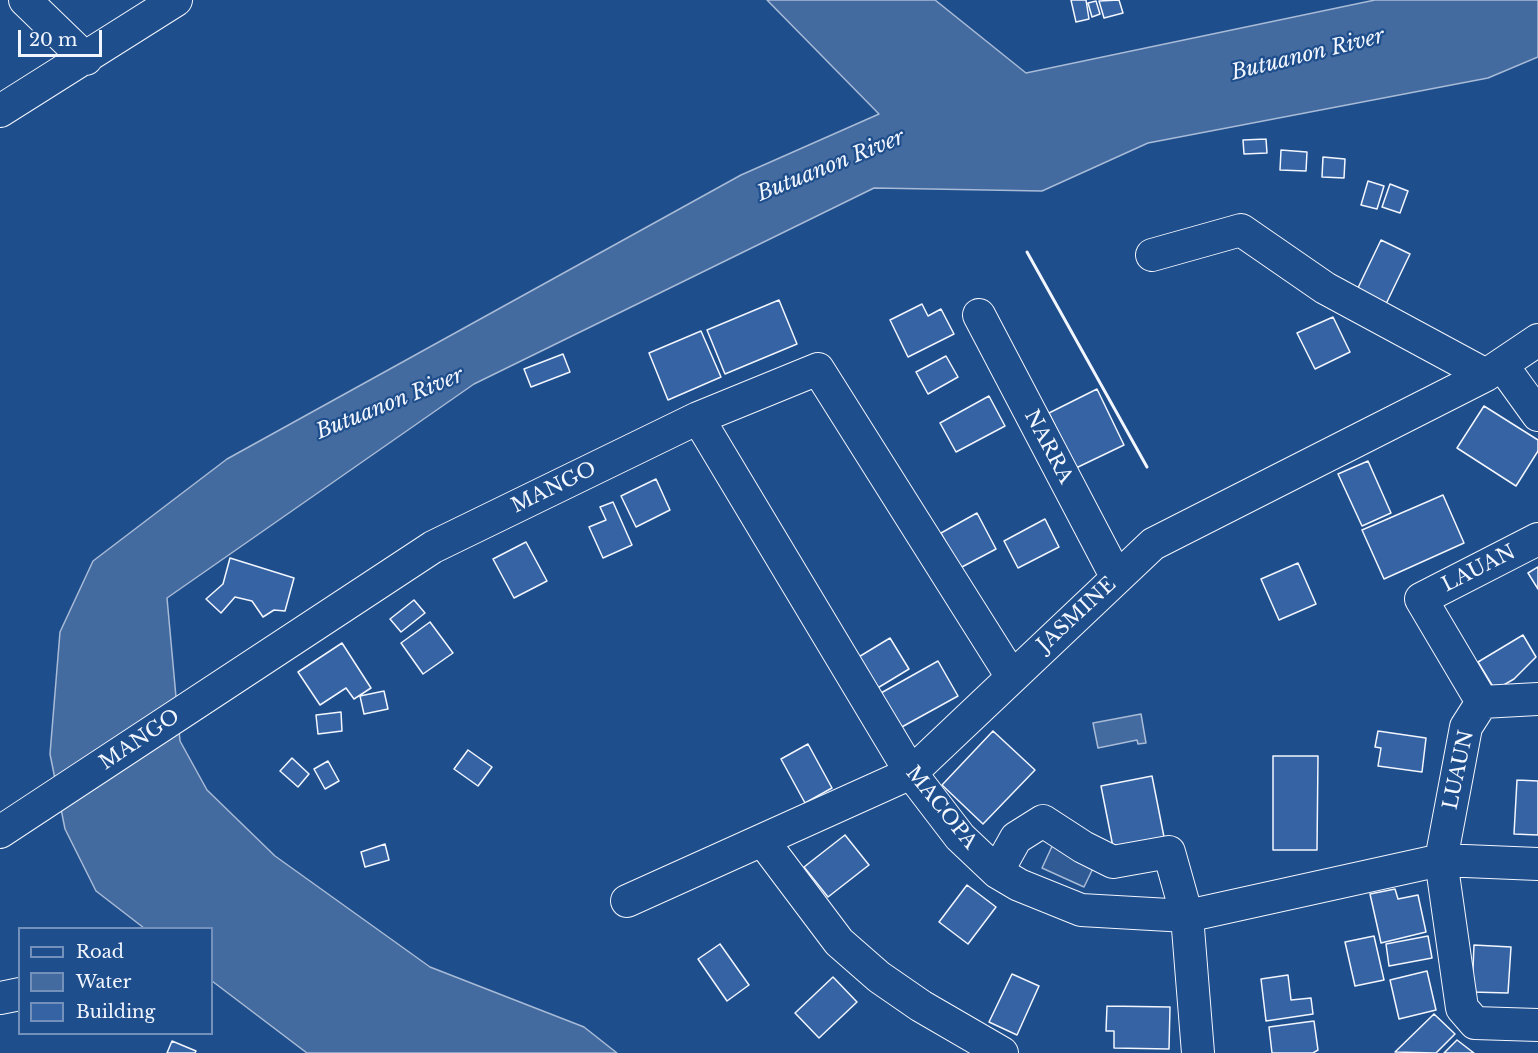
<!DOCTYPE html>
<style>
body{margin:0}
#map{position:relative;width:1538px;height:1053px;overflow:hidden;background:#1f4e8c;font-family:"Libre Baskerville",serif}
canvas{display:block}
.legend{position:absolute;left:18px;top:927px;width:195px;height:108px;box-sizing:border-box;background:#1f4e8c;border:2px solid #7391ba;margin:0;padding:8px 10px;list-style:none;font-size:18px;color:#f2f6ff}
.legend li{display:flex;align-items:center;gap:12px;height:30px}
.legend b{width:30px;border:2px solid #7391ba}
.scale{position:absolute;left:18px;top:30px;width:84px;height:27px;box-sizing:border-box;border:3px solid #f2f6ff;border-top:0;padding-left:8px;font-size:18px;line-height:21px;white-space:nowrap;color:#f2f6ff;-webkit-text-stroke:4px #1f4e8c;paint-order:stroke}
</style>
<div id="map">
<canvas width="1538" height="1053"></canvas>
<ul class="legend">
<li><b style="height:8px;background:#1f4e8c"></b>Road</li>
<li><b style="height:16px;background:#446ba0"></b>Water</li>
<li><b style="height:16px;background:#3563a3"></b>Building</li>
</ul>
<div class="scale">20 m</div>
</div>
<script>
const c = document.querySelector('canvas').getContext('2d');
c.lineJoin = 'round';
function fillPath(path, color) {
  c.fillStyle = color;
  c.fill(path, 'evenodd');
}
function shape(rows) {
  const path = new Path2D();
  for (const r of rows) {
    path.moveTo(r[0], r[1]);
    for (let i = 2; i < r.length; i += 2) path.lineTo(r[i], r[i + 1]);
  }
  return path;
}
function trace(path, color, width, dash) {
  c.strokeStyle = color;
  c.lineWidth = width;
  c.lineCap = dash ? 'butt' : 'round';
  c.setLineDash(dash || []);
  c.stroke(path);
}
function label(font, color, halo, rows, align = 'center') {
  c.font = font + ' "Libre Baskerville",serif';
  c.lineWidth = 4.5;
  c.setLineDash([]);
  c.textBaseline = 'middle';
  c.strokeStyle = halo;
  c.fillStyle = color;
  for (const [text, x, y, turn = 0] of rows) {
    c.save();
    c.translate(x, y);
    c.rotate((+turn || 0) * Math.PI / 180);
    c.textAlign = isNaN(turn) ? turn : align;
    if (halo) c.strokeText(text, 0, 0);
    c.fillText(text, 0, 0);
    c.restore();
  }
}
const built = shape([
 [1054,842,1096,862,1084,887,1042,868,1054,842]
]);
const water = shape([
 [767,0,935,0,1026,73,1375,0,1538,0,1538,57,1488,78,1148,143,1042,191,874,188,474,384,167,598,180,741,207,790,275,856,430,967,584,1027,617,1053,307,1053,212,981,212,928,144,928,96,891,65,829,50,754,60,632,93,561,227,459,741,175,879,114,767,0],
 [1141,714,1146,743,1138,744,1137,740,1098,748,1093,723,1141,714]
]);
const building = shape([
 [1071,0,1086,0,1089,19,1076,22,1071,0],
 [1119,0,1123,13,1104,18,1099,1,1119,0],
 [1096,1,1100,14,1092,17,1088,3,1096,1],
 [1266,139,1267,153,1244,154,1243,140,1266,139],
 [1281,150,1307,152,1306,171,1280,170,1281,150],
 [1323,157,1345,159,1344,178,1322,177,1323,157],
 [1368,181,1384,186,1377,209,1361,205,1368,181],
 [1390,184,1408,191,1400,213,1382,207,1390,184],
 [1381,240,1410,254,1385,306,1356,292,1381,240],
 [779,300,797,344,725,374,707,330,779,300],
 [922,304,928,316,941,309,954,334,908,357,890,320,922,304],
 [1333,317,1350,352,1315,369,1297,333,1333,317],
 [701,331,721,377,668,400,649,353,701,331],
 [563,354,570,372,531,387,524,369,563,354],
 [946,356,958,377,928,394,916,372,946,356],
 [1097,389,1124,445,1076,468,1049,413,1097,389],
 [989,396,1005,426,956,452,940,423,989,396],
 [1484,406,1538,440,1538,451,1516,486,1457,448,1484,406],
 [1368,461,1391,513,1362,526,1338,474,1368,461],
 [656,479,670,510,636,527,621,496,656,479],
 [1443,495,1464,543,1384,579,1362,530,1443,495],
 [613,502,632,545,603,558,589,527,606,520,600,507,613,502],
 [977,513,996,549,960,568,941,533,977,513],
 [1045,519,1059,547,1018,568,1004,541,1045,519],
 [526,542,547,581,514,598,493,559,526,542],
 [230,558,294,578,285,611,274,610,263,617,252,601,235,597,221,613,206,599,223,584,230,558],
 [1298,563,1316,604,1279,620,1261,579,1298,563],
 [1538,567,1538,589,1528,573,1538,567],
 [414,600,425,613,401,632,390,619,414,600],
 [430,622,453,653,423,674,401,643,430,622],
 [1523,635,1536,657,1514,679,1495,690,1478,662,1523,635],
 [890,638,909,669,876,689,857,658,890,638],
 [342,643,371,688,354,699,346,688,320,705,298,672,342,643],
 [938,661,958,696,900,728,881,693,938,661],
 [384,691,388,709,364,714,360,696,384,691],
 [341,712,342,731,318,734,316,715,341,712],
 [993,731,1035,770,983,824,942,785,993,731],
 [1378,731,1426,738,1422,772,1378,766,1381,748,1375,747,1378,731],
 [808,744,832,788,805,803,781,759,808,744],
 [468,750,492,767,478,786,454,769,468,750],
 [1273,756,1318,756,1317,850,1273,850,1273,756],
 [292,758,309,774,298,787,280,771,292,758],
 [328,761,339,781,325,789,314,769,328,761],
 [1152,776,1164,837,1113,847,1101,786,1152,776],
 [1517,780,1538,781,1538,835,1514,834,1517,780],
 [845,835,869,865,828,897,804,867,845,835],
 [385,844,389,860,365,867,361,852,385,844],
 [967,885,996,907,968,944,939,922,967,885],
 [1395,889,1398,899,1418,895,1426,932,1381,943,1370,894,1395,889],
 [1374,936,1384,980,1355,986,1345,942,1374,936],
 [1428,936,1432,958,1389,966,1386,944,1428,936],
 [720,944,749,985,727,1001,698,959,720,944],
 [1474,945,1511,947,1508,993,1472,992,1474,945],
 [1427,971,1436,1010,1399,1019,1390,980,1427,971],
 [1012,974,1039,986,1017,1035,989,1022,1012,974],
 [1288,975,1291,1000,1311,998,1313,1014,1266,1021,1261,979,1288,975],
 [833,977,857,1002,819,1038,795,1013,833,977],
 [1107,1006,1170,1007,1169,1049,1114,1048,1114,1031,1106,1031,1107,1006],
 [1434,1014,1455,1034,1436,1053,1395,1052,1434,1014],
 [1314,1021,1318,1050,1313,1053,1272,1053,1269,1027,1314,1021],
 [1457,1040,1474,1053,1444,1053,1457,1040],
 [172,1041,196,1051,195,1053,167,1053,172,1041]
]);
const minor = shape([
 [25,0,86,59],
 [0,111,176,0],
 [1152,255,1241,230,1325,288,1486,375],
 [979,315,1117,578],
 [1502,365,1538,415],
 [698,418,911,773,960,837,997,872,1019,885,1081,910,1187,916,1441,860,1538,864],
 [1538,699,1482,702,1466,727,1441,860,1462,1008,1475,1023,1538,1025],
 [1482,702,1421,599,1538,539],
 [0,832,433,547,698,418,818,369,1012,677],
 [763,841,839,942,879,977,921,1006,1002,1053],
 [997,872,1016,838,1043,821,1083,847,1113,862,1169,852,1187,916,1198,1053],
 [627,901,911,773,1153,544,1486,375,1538,340],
 [0,998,20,994]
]);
const wall = shape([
 [1027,252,1147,467]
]);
const streetNames = [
 ["NARRA",1048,447,62],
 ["MANGO",554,488,-26],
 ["LAUAN",1479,569,-27],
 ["JASMINE",1077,615,-43],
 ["MANGO",140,740,-34],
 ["LUAUN",1459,770,-78],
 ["MACOPA",941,808,51]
];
const waterNames = [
 ["Butuanon River",1308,55,-14],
 ["Butuanon River",831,166,-22],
 ["Butuanon River",390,404,-22]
];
fillPath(built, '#305b95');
trace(built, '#a8bbd7', 1.5);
fillPath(water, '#446ba0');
trace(water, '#a8bbd7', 1.5);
fillPath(building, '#3563a3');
trace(building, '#f2f6ff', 1.5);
trace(minor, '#f2f6ff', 34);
trace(minor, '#1f4e8c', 32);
trace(wall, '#f2f6ff', 3);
label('20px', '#f2f6ff', '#1f4e8c', streetNames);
label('italic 21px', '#f2f6ff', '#1f4e8c', waterNames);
</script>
